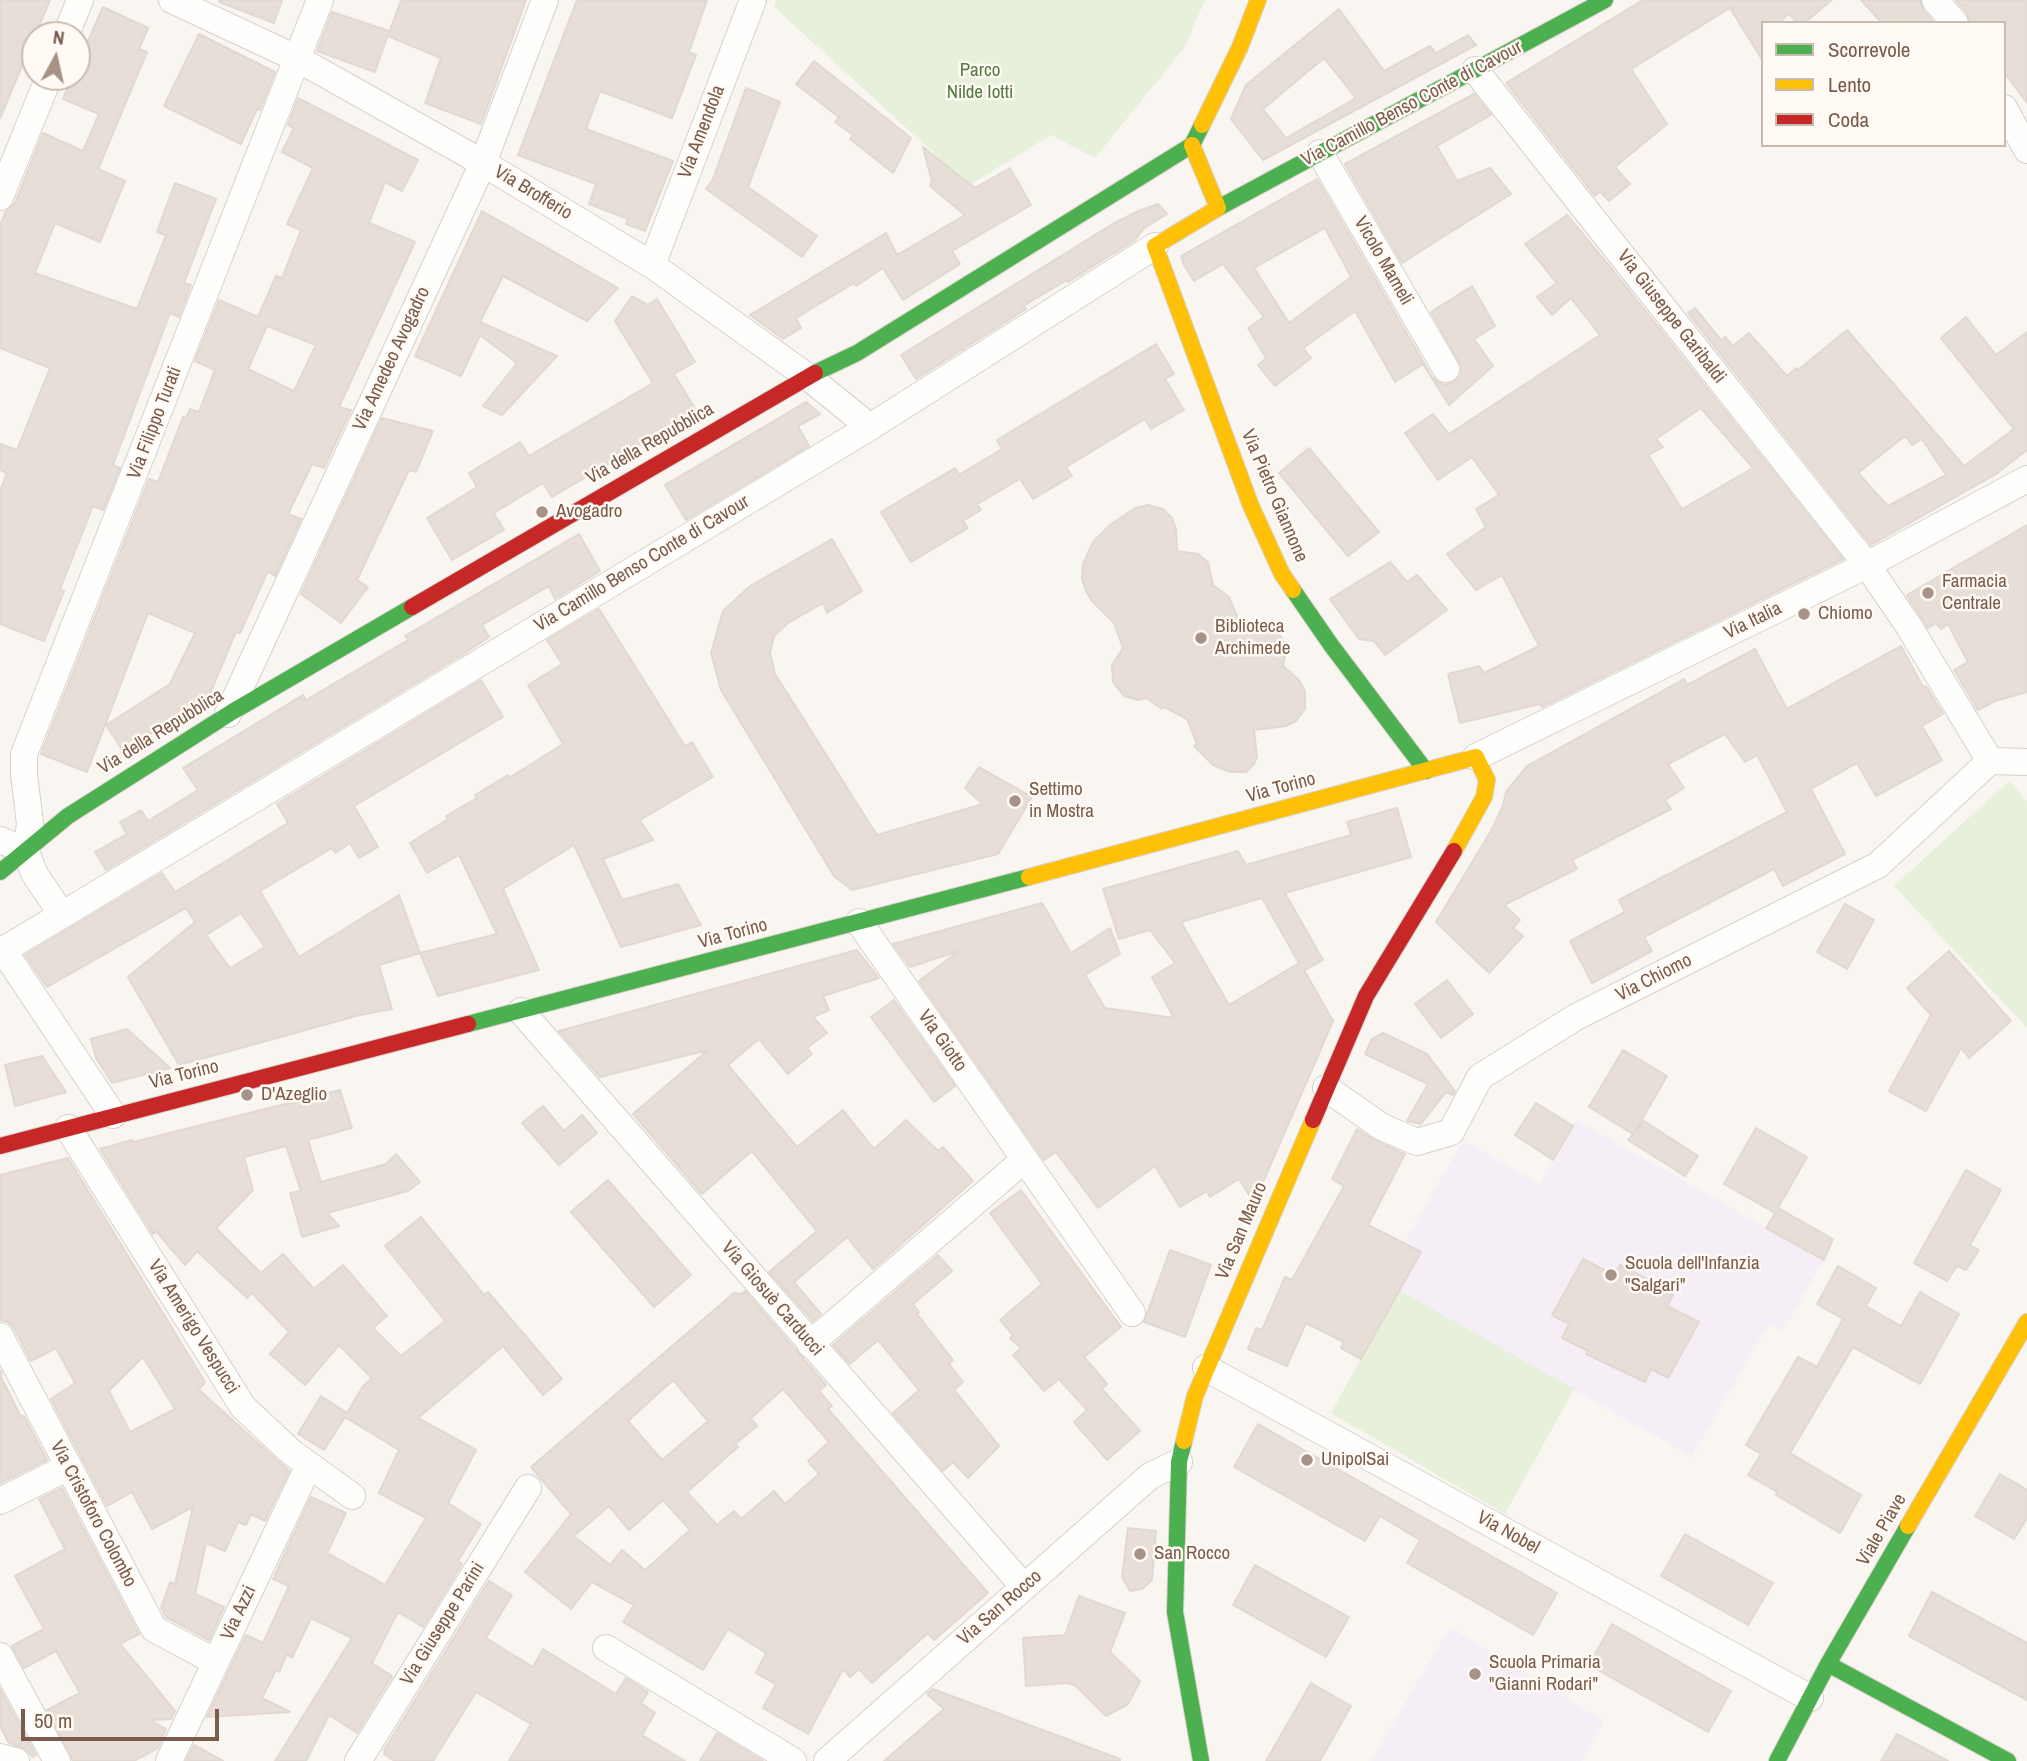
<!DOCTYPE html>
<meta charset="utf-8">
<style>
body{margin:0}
#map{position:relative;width:2027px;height:1761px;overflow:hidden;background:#f9f5f0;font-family:"Archivo Narrow",sans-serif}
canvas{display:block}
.legend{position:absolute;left:1761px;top:21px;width:245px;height:126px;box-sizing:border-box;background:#fffaf3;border:2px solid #cabbb1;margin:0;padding:9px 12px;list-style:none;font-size:21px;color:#7a5c4d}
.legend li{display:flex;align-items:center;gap:14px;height:35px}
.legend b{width:35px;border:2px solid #cabbb1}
.north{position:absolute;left:21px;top:21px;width:70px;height:70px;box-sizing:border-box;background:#fffaf3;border:2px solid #cabbb1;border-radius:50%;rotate:8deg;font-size:19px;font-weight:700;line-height:28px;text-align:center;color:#7a5c4d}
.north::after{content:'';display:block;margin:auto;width:24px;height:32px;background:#a69286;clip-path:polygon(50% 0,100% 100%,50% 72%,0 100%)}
.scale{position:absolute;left:21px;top:1709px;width:198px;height:32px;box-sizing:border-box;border:4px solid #7a5c4d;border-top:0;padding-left:9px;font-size:21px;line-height:24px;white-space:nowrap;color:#7a5c4d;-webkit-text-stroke:5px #fffaf3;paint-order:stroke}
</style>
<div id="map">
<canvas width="2027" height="1761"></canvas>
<ul class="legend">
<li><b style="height:9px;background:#4caf50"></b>Scorrevole</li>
<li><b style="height:9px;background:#ffc107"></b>Lento</li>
<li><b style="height:9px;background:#c62828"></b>Coda</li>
</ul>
<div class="north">N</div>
<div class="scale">50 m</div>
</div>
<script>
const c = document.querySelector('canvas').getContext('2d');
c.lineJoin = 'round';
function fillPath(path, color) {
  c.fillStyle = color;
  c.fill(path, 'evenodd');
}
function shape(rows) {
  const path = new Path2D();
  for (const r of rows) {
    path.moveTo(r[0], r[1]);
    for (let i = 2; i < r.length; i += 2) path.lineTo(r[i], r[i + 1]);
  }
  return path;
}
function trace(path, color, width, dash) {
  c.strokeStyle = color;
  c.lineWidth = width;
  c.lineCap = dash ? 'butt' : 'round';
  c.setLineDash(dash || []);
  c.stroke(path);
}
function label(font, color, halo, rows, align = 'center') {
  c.font = font + ' "Archivo Narrow",sans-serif';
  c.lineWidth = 5;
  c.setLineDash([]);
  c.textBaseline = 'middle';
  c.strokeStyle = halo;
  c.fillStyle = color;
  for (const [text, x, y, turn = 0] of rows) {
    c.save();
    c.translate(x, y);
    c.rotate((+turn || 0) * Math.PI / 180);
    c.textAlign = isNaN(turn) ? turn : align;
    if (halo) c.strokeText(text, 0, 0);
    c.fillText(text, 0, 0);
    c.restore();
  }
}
const education = shape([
 [1576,1120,1824,1260,1783,1331,1769,1323,1692,1457,1399,1290,1421,1252,1404,1243,1463,1140,1540,1184],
 [1450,1627,1604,1721,1582,1761,1371,1761]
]);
const green = shape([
 [776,0,1205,0,1185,47,1095,158,1051,135,969,185,774,7],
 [2009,781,2027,801,2027,1028,1894,886],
 [1399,1290,1574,1389,1505,1514,1331,1413]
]);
const building = shape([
 [0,0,50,0,0,118,0,0],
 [220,0,282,0,274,23,219,2,220,0],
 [401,0,526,0,481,124,425,103,441,58,388,36,401,0],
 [577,0,707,0,689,52,696,55,672,118,600,91,586,129,673,161,645,231,626,224,628,219,589,204,596,184,518,155,577,0],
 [1643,0,1832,0,1804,23,1798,23,1789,14,1778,23,1763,23,1763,61,1730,8,1631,69,1667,124,1615,167,1630,184,1609,201,1600,191,1595,196,1506,83,1643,0],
 [1861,0,1920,0,1923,10,1934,23,1882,23,1861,0],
 [1956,0,2027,0,2027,103,2004,72,2004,23,1970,23,1967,13,1956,0],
 [103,7,148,28,139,49,147,52,98,169,125,181,100,242,55,223,35,273,137,309,166,235,157,232,175,183,216,199,184,283,191,285,179,317,170,313,113,465,120,468,103,510,93,506,60,589,64,591,44,641,0,624,0,491,7,473,0,470,0,444,17,450,50,368,0,348,0,225,6,211,15,203,43,133,83,151,99,114,63,99,72,77,77,77,77,66,103,7],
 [1339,9,1384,71,1430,46,1436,53,1468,35,1476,45,1263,160,1231,119,1246,85,1339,9],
 [1324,58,1356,98,1286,138,1263,109,1324,58],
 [332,12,389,31,375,72,317,51,332,12],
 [199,34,275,72,260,110,257,109,241,144,164,106,199,34],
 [814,61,911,138,893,173,850,139,853,135,835,122,839,117,796,84,814,61],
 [746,88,780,102,748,187,817,236,802,257,706,189,713,179,746,88],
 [1474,94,1491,115,1437,146,1457,181,1490,168,1511,194,1402,263,1345,164,1474,94],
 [298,98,418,160,402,191,385,182,369,223,415,242,339,407,351,410,324,468,312,464,288,514,301,519,275,576,268,571,240,633,236,632,208,698,123,751,106,725,170,684,195,633,148,613,87,772,41,754,149,479,158,482,183,417,186,418,190,409,199,412,215,370,195,361,219,300,258,317,276,276,282,278,301,230,287,224,313,168,282,152,294,128,288,125,298,98],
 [267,326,316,345,294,391,248,369,267,326],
 [923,147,975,188,1010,168,1031,205,952,251,960,264,903,300,883,268,856,286,854,283,796,318,801,328,783,339,750,315,886,233,897,255,965,215,930,186,932,181,923,147],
 [1317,179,1432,377,1438,382,1445,385,1454,382,1460,376,1462,368,1431,312,1472,286,1495,326,1474,339,1493,366,1449,405,1423,364,1395,382,1355,311,1303,348,1311,358,1275,386,1258,365,1266,358,1248,328,1264,317,1223,264,1194,281,1184,265,1181,256,1317,179],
 [1325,228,1351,277,1289,323,1254,268,1325,228],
 [1158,204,1167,214,1144,228,1135,240,1068,282,1067,280,1023,306,1026,309,916,379,901,355,1111,225,1136,212,1158,204],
 [482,211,618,288,587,321,503,276,480,322,557,356,502,415,483,406,517,363,480,335,461,376,415,356,482,211],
 [1567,215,1612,269,1843,559,1542,707,1540,704,1460,723,1448,674,1479,666,1484,673,1539,646,1502,575,1476,590,1447,554,1486,527,1476,509,1499,495,1472,457,1438,480,1405,433,1433,414,1449,434,1600,335,1571,298,1552,315,1537,297,1557,283,1525,244,1567,215],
 [1701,408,1753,468,1682,509,1648,455,1663,447,1656,439,1701,408],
 [632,296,648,305,657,299,695,362,674,374,697,412,552,497,543,483,494,513,504,530,452,560,427,518,477,487,469,473,520,442,529,456,653,383,615,321,632,296],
 [1695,308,1721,340,1725,337,1733,346,1749,333,1787,376,1796,368,1798,370,1847,330,1964,466,2014,429,1941,338,1966,317,1996,355,2027,332,2027,450,1996,474,1871,545,1688,313,1695,308],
 [1905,436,1912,445,1922,439,1946,475,1888,506,1858,473,1905,436],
 [1156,344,1174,374,1165,379,1184,410,1151,429,1145,419,1066,467,1072,476,1033,499,1020,479,977,504,981,510,963,521,968,528,911,562,881,512,955,468,959,475,1002,449,997,440,1156,344],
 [806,402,820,414,798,426,809,446,686,520,665,485,806,402],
 [382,418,433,431,416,472,409,470,357,580,368,587,341,623,301,594,382,418],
 [1309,448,1379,532,1348,556,1279,473,1309,448],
 [1149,505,1163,509,1172,518,1176,529,1177,551,1198,554,1208,562,1213,585,1229,597,1242,628,1264,626,1275,630,1281,637,1286,650,1283,666,1298,679,1305,691,1305,709,1296,721,1286,726,1254,730,1257,757,1254,764,1246,772,1230,772,1213,765,1194,746,1197,744,1187,719,1164,707,1162,709,1146,698,1138,700,1124,696,1113,682,1112,665,1123,648,1114,623,1092,601,1086,591,1082,579,1083,564,1093,542,1110,525,1135,508,1149,505],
 [2027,525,2027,692,1995,701,1978,710,1954,670,1968,662,1948,624,1941,629,1936,623,1928,628,1907,595,2027,525],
 [579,534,600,571,555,599,549,586,482,625,489,637,465,653,106,870,95,852,127,834,120,822,141,810,148,821,198,790,183,768,303,695,306,700,408,640,405,636,579,534],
 [832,539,862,591,827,613,823,603,788,623,774,636,770,653,775,674,877,835,983,804,965,788,979,767,1032,797,998,854,852,890,834,876,721,690,711,653,723,611,750,586,832,539],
 [1390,562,1407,582,1417,575,1447,610,1385,655,1374,641,1359,639,1330,599,1390,562],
 [599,609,685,746,692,742,713,777,640,820,653,840,603,859,622,900,678,884,701,925,621,947,574,845,503,889,539,970,438,996,420,953,497,934,459,855,427,873,410,843,448,819,446,816,477,798,475,795,508,775,509,778,563,744,528,685,562,664,547,640,599,609],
 [1901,646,1923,687,1926,686,1943,714,1922,726,1942,760,1876,796,1857,763,1811,789,1845,854,1783,886,1774,869,1644,937,1652,951,1592,983,1570,941,1625,912,1619,900,1787,812,1757,755,1745,762,1725,734,1668,764,1684,788,1665,800,1671,809,1572,860,1577,869,1504,905,1520,920,1513,928,1523,936,1489,973,1436,922,1491,831,1503,806,1506,792,1527,766,1684,679,1687,685,1755,649,1787,709,1901,646],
 [481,680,503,717,354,806,378,847,359,858,350,843,335,853,332,848,260,891,299,957,399,895,420,953,379,965,392,1009,360,1015,179,1065,128,977,195,922,186,908,47,987,25,955,162,873,175,892,288,823,277,804,481,680],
 [241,913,265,947,230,968,206,935,241,913],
 [1397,808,1411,857,1285,893,1323,960,1304,970,1333,1021,1254,1203,1239,1179,1210,1197,1207,1191,1180,1207,1155,1166,1098,1208,1056,1152,1044,1160,919,981,959,951,910,967,893,944,1042,903,1071,953,1110,928,1120,954,1085,975,1105,1008,1174,1018,1152,977,1175,963,1150,930,1119,939,1103,889,1238,851,1246,865,1351,835,1347,822,1397,808],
 [1262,898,1299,963,1229,1005,1181,922,1262,898],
 [1845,904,1874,920,1847,969,1817,952,1845,904],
 [857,950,879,978,823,996,829,1010,813,1017,827,1033,807,1048,812,1054,788,1074,759,1039,728,1065,797,1147,843,1110,874,1149,906,1120,938,1151,943,1147,973,1181,873,1269,847,1237,794,1282,821,1314,813,1321,769,1272,817,1231,752,1151,702,1194,633,1114,708,1050,600,1077,559,1031,857,950],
 [1949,951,2011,1021,1969,1058,1961,1048,1926,1111,1889,1091,1931,1015,1907,988,1949,951],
 [1447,980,1473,1014,1441,1038,1415,1004,1447,980],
 [894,1000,955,1086,934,1102,871,1017,894,1000],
 [127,1029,170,1068,112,1083,96,1058,91,1039,127,1029],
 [1383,1033,1427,1054,1455,1091,1453,1095,1446,1092,1421,1124,1407,1121,1428,1084,1365,1054,1372,1039,1383,1033],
 [1623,1050,1667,1076,1634,1133,1644,1121,1698,1156,1685,1176,1628,1140,1633,1134,1589,1107,1623,1050],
 [42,1056,66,1092,15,1106,5,1065,42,1056],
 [340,1090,352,1128,308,1140,321,1182,386,1164,396,1154,420,1182,408,1191,327,1213,339,1226,302,1237,290,1193,301,1191,286,1146,244,1157,253,1190,216,1228,261,1273,283,1254,314,1289,343,1265,387,1316,373,1328,401,1356,445,1321,385,1246,421,1217,484,1295,488,1292,562,1379,543,1395,503,1346,418,1418,476,1450,448,1503,481,1524,458,1561,462,1564,423,1627,398,1612,372,1663,392,1676,357,1733,329,1715,306,1761,275,1761,352,1638,311,1618,292,1658,287,1654,279,1672,276,1670,262,1698,290,1712,207,1717,246,1635,263,1643,289,1586,273,1579,311,1497,346,1513,327,1553,385,1585,426,1518,379,1493,399,1450,345,1417,324,1450,298,1434,321,1396,347,1413,363,1386,372,1378,339,1345,305,1385,270,1354,289,1332,252,1293,247,1298,197,1251,185,1265,156,1231,153,1234,100,1149,132,1140,134,1142,340,1090],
 [1536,1103,1573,1126,1553,1160,1515,1135,1536,1103],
 [543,1106,564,1131,582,1115,597,1133,559,1165,522,1123,543,1106],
 [1756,1128,1807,1157,1778,1208,1833,1239,1824,1260,1766,1228,1775,1213,1724,1184,1756,1128],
 [1357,1129,1376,1141,1405,1154,1368,1225,1421,1252,1361,1359,1341,1348,1344,1342,1306,1323,1287,1366,1248,1349,1256,1328,1262,1330,1285,1277,1292,1280,1344,1186,1332,1179,1357,1129],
 [68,1158,205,1382,199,1390,289,1471,265,1521,251,1514,246,1525,238,1522,225,1551,206,1543,195,1594,224,1607,209,1640,166,1617,161,1608,170,1582,175,1584,193,1507,152,1529,132,1492,107,1506,51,1399,75,1383,56,1348,31,1361,14,1328,8,1322,0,1320,0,1175,68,1158],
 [143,1357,175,1409,130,1432,109,1391,143,1357],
 [1966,1170,2001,1190,1970,1245,1979,1250,1966,1270,1957,1266,1947,1281,1914,1263,1966,1170],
 [608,1180,691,1275,654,1307,571,1212,608,1180],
 [1021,1190,1121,1327,1084,1357,1107,1384,1102,1389,1140,1431,1107,1460,1074,1422,1087,1410,1059,1379,1044,1391,1013,1355,1021,1348,1010,1338,1013,1335,1000,1320,1042,1284,990,1213,1021,1190],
 [1170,1250,1211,1265,1185,1337,1144,1322,1170,1250],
 [938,1255,952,1271,913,1304,919,1312,917,1314,953,1360,949,1364,963,1382,954,1390,999,1446,968,1478,953,1462,943,1471,893,1413,919,1390,878,1340,850,1364,833,1345,938,1255],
 [1583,1259,1614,1275,1620,1265,1655,1283,1654,1285,1673,1295,1667,1306,1699,1322,1668,1378,1651,1369,1645,1382,1586,1354,1588,1351,1562,1338,1569,1324,1552,1315,1583,1259],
 [1838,1266,1876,1288,1866,1306,1901,1326,1920,1292,1959,1314,1920,1384,1853,1347,1790,1453,1861,1495,1840,1533,1776,1495,1777,1492,1748,1475,1761,1454,1746,1445,1798,1357,1817,1367,1843,1319,1817,1304,1838,1266],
 [745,1291,826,1385,819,1391,832,1406,828,1409,988,1593,934,1640,928,1633,872,1683,859,1669,850,1677,843,1669,808,1734,763,1708,776,1684,756,1673,766,1653,728,1629,703,1670,623,1622,634,1605,592,1582,571,1609,525,1572,571,1514,531,1467,734,1293,742,1294,745,1291],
 [673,1380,708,1421,662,1460,628,1421,673,1380],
 [783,1389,829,1442,808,1461,819,1474,785,1504,774,1491,741,1519,734,1511,717,1525,687,1492,738,1447,735,1444,757,1426,751,1418,783,1389],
 [663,1500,690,1530,645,1570,622,1550,610,1565,574,1536,609,1506,629,1530,663,1500],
 [0,1370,2,1374,0,1375,21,1417,24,1416,47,1460,0,1483,0,1370],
 [1258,1424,1557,1593,1533,1635,1407,1563,1420,1540,1380,1516,1365,1541,1234,1467,1258,1424],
 [2000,1474,2027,1490,2027,1518,2014,1539,1975,1516,2000,1474],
 [62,1488,139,1634,120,1644,175,1711,171,1719,150,1720,166,1729,158,1748,134,1761,73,1761,47,1710,80,1693,56,1651,24,1668,12,1646,44,1629,15,1576,65,1549,39,1499,62,1488],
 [1128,1528,1156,1531,1152,1580,1142,1589,1130,1591,1122,1577,1128,1528],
 [1685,1534,1773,1583,1748,1625,1661,1576,1685,1534],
 [1255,1565,1349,1617,1326,1657,1233,1605,1255,1565],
 [489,1581,512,1595,486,1638,533,1667,543,1649,616,1694,626,1678,648,1692,641,1703,655,1713,642,1735,685,1761,509,1761,531,1724,476,1692,433,1761,395,1761,384,1754,386,1751,384,1750,489,1581],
 [1932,1592,2027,1643,2027,1700,1909,1636,1932,1592],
 [1079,1596,1125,1613,1110,1652,1140,1681,1128,1704,1106,1716,1076,1686,1068,1683,1026,1686,1023,1638,1065,1635,1079,1596],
 [1612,1624,1731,1691,1708,1732,1589,1665,1612,1624],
 [1311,1683,1351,1706,1320,1761,1266,1761,1311,1683],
 [0,1689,36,1755,33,1757,26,1749,9,1743,0,1726,0,1689],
 [933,1689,1120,1759,1120,1761,884,1761,944,1709,927,1694,933,1689],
 [717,1733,763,1761,700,1761,717,1733],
 [1897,1734,1948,1761,1881,1761,1897,1734],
 [194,1745,223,1761,186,1761,194,1745]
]);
const street = shape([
 [172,0,298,59,483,163,652,265,808,377,870,427],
 [1935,0,1955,23],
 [66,35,80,0],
 [1475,70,1867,565,1908,625,1990,761,2027,762],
 [2004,108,2027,150],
 [1320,153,1446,369],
 [0,197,49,77],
 [652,265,753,0],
 [228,714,483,163,545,0],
 [1476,757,1867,565,2027,479],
 [0,840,26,851],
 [62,915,870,427,1155,246],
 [859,922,1132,1313],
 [521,1011,1024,1587],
 [1326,1088,1382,1127,1417,1142,1451,1132,1480,1077,1576,1017,1878,865,1990,761],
 [113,1115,3,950,62,915,34,873,26,851,30,824,24,774,24,754,320,0],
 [68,1128,243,1407,291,1452,352,1496],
 [0,1336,154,1629,216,1662],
 [810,1344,1024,1160],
 [1206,1368,1810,1698],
 [0,1501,68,1467],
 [606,1648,793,1761],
 [0,1656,57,1761],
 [0,1757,16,1761],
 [169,1761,309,1465],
 [358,1761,528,1488],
 [827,1761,1150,1476,1179,1462]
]);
const fast = shape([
 [1218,208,1605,0],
 [815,373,857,353,1192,145,1202,125],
 [1293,590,1331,645,1426,771],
 [0,872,68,816,232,712,412,607],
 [468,1024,1029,877],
 [1184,1441,1179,1462,1175,1612,1201,1761],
 [1828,1664,2008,1761],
 [1777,1761,1828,1664,1908,1526]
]);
const slow = shape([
 [1202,125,1240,47,1258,0],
 [1192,145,1218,208,1155,246,1251,506,1282,574,1293,590],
 [1029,877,1476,757,1487,780,1484,797,1454,851],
 [1184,1441,1195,1396,1313,1120],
 [1908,1526,2027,1322]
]);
const jam = shape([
 [412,607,815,373],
 [1313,1120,1366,996,1454,851],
 [0,1146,468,1024]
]);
const markers = [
 [542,512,7,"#a69286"],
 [1928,593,7,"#a69286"],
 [1804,614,7,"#a69286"],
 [1201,638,7,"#a69286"],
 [1015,801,7,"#a69286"],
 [247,1095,7,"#a69286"],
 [1611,1275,7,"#a69286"],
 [1307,1460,7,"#a69286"],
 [1140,1554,7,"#a69286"],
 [1475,1674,7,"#a69286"]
];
const parkNames = [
 ["Parco",980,71],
 ["Nilde Iotti",980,93]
];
const streetNames = [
 ["Via Camillo Benso Conte di Cavour",1412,104,-28],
 ["Via Amendola",702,132,-69],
 ["Via Brofferio",533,193,31],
 ["Vicolo Mameli",1383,261,60],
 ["Via Giuseppe Garibaldi",1671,317,52],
 ["Via Amedeo Avogadro",392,359,-65],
 ["Via Filippo Turati",155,423,-69],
 ["Via della Repubblica",650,444,-30],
 ["Via Pietro Giannone",1274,496,67],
 ["Via Camillo Benso Conte di Cavour",642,564,-31],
 ["Via Italia",1753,621,-26],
 ["Via della Repubblica",161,732,-32],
 ["Via Torino",1281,788,-15],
 ["Via Torino",733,934,-15],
 ["Via Chiomo",1654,978,-27],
 ["Via Giotto",942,1041,55],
 ["Via Torino",184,1075,-14],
 ["Via San Mauro",1242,1231,-67],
 ["Via Giosuè Carducci",772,1299,49],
 ["Via Amerigo Vespucci",193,1327,58],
 ["Via Cristoforo Colombo",93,1514,62],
 ["Viale Piave",1882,1530,-60],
 ["Via Nobel",1508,1533,29],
 ["Via San Rocco",1000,1608,-41],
 ["Via Azzi",239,1613,-65],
 ["Via Giuseppe Parini",443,1624,-58]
];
const poiNames = [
 ["Avogadro",556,512],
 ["Farmacia",1942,582],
 ["Centrale",1942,604],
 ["Chiomo",1818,614],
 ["Biblioteca",1215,627],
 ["Archimede",1215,649],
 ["Settimo",1029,790],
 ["in Mostra",1029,812],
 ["D'Azeglio",261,1095],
 ["Scuola dell'Infanzia",1625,1264],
 ["\"Salgari\"",1625,1286],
 ["UnipolSai",1321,1460],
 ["San Rocco",1154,1554],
 ["Scuola Primaria",1489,1663],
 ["\"Gianni Rodari\"",1489,1685]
];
fillPath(education, '#f6eef6');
fillPath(green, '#e7f0db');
fillPath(building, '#e6ded7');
trace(building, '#e2d8d2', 2);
trace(street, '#d7d1cb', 28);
trace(fast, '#d9d2cb', 18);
trace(slow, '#d9d2cb', 18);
trace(jam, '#d9d2cb', 18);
trace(street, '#fefefd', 26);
trace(fast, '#4caf50', 16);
trace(slow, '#ffc107', 16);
trace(jam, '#c62828', 16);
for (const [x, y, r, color] of markers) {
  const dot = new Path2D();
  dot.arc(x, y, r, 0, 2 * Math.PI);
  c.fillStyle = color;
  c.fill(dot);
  trace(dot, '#fffaf3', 2.5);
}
label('19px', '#537a41', '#fffaf3', parkNames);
label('19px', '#7a5c4d', '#fffaf3', streetNames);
label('19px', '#7a5c4d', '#fffaf3', poiNames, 'left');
</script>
